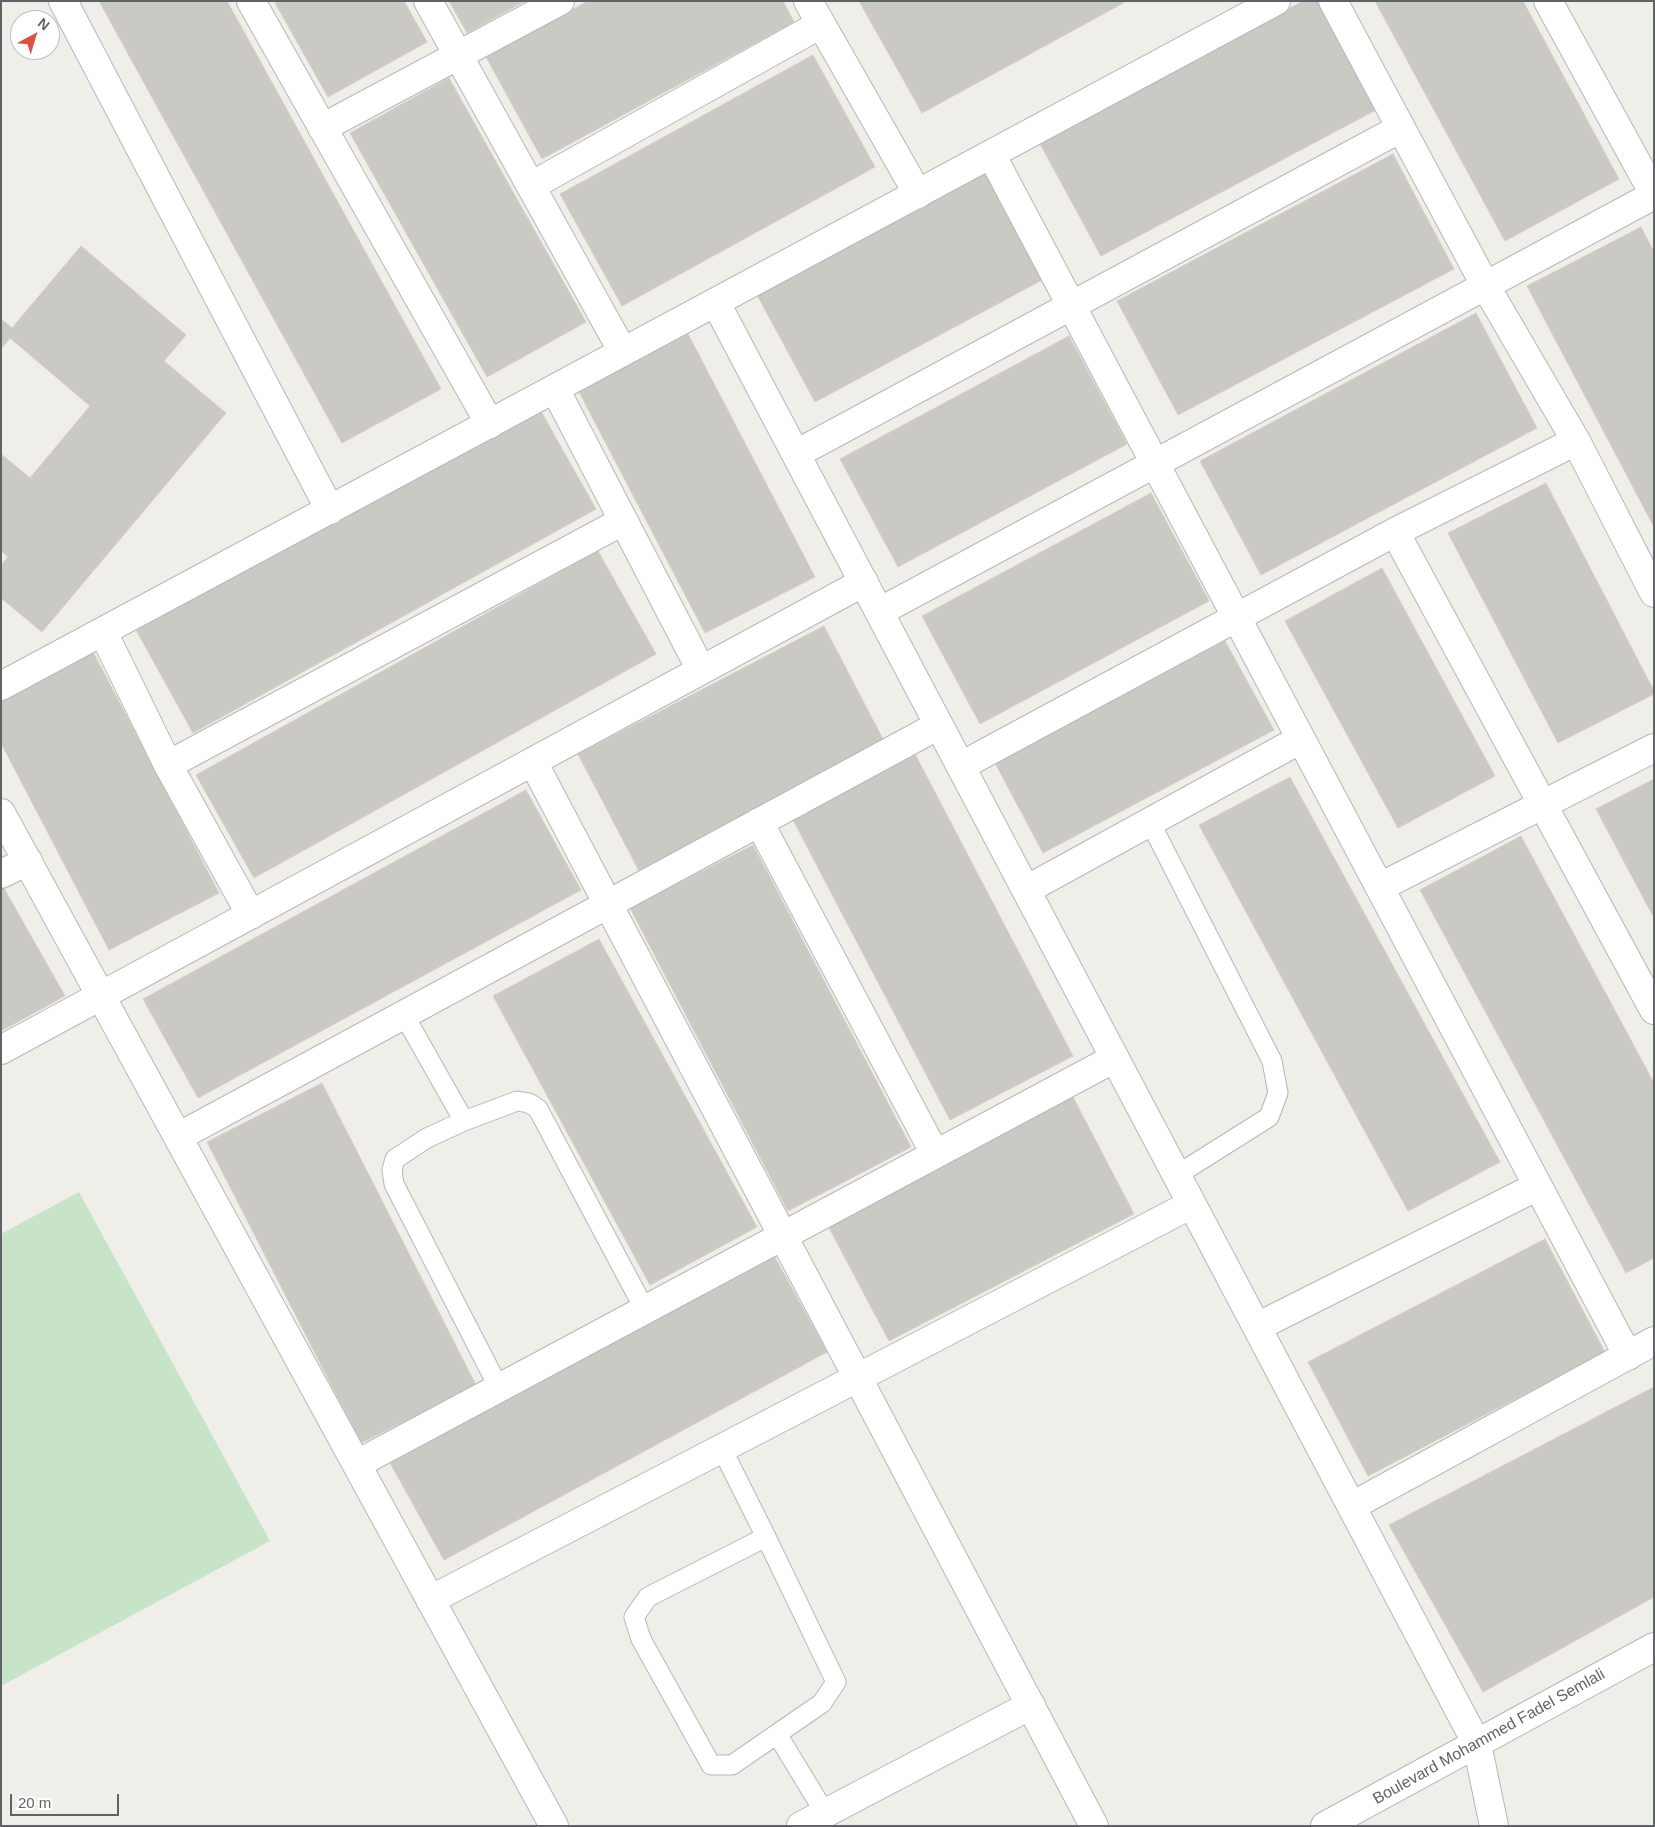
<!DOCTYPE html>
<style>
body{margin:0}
#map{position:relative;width:1655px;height:1827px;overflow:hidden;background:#f0eee8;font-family:Helvetica,sans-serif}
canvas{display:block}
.frame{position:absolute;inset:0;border:2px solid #5f6266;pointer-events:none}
.north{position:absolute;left:10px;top:10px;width:50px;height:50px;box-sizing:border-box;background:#fff;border:1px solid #bfc0c2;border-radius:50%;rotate:39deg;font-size:14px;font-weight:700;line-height:20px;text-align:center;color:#5f6266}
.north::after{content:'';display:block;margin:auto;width:18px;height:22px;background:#d85545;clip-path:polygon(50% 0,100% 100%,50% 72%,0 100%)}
.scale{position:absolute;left:10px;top:1794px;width:109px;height:22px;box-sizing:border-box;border:2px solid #5f6266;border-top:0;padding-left:6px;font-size:15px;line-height:18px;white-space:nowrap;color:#5f6266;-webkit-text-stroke:4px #fff;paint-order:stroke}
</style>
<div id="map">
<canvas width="1655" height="1827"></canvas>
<div class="frame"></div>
<div class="north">N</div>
<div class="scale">20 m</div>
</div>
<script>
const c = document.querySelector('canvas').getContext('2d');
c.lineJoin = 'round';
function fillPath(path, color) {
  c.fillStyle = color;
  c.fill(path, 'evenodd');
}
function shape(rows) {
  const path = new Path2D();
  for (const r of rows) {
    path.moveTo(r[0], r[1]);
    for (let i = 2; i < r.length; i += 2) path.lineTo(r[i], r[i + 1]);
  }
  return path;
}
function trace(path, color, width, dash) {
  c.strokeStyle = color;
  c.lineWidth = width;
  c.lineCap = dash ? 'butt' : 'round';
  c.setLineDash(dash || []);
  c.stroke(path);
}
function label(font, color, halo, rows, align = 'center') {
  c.font = font + ' Helvetica,sans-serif';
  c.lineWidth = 4.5;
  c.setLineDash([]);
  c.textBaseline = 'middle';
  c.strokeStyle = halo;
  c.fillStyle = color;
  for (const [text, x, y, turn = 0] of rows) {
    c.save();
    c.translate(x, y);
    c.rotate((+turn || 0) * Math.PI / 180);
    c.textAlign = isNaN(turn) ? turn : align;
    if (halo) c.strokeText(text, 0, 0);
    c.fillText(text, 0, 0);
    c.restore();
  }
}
const green = shape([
 [79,1192,270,1541,1,1686,1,1234]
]);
const building = shape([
 [99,1,227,1,441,389,342,443,99,1],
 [274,1,404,1,427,42,328,97,274,1],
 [449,1,525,1,467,33,449,1],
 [588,1,783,1,794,22,542,159,486,57,588,1],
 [859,1,1127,1,922,113,859,1],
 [1303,1,1318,1,1376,110,1101,256,1039,142,1303,1],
 [1375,1,1523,1,1619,179,1505,241,1375,1],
 [813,55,875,167,622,306,560,194,813,55],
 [449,78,586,322,487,377,350,133,449,78],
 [1393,154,1454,269,1178,415,1117,301,1393,154],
 [986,172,1044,279,815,402,757,295,986,172],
 [1641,227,1654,252,1654,527,1527,286,1641,227],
 [81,246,186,335,164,361,226,413,42,632,1,598,1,565,8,557,1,551,1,454,30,478,90,406,10,338,1,349,1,319,12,328,81,246],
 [1476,313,1537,428,1261,575,1200,461,1476,313],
 [688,334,815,577,705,633,578,390,688,334],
 [1069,336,1127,444,898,567,840,459,1069,336],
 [538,406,596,509,193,733,136,630,538,406],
 [1546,483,1654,691,1654,694,1558,743,1448,533,1546,483],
 [1151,493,1209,601,980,724,922,616,1151,493],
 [598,551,656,654,254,878,196,775,598,551],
 [1382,568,1495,776,1398,828,1285,621,1382,568],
 [824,626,885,743,639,871,578,754,824,626],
 [1225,641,1274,730,1043,853,995,763,1225,641],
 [92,650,219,893,109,950,1,743,1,697,92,650],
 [915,754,1073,1056,950,1120,792,818,915,754],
 [1290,777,1500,1162,1408,1211,1199,825,1290,777],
 [1654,779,1654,918,1596,809,1654,779],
 [526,790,581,890,198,1098,143,999,526,790],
 [1521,836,1654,1083,1654,1258,1626,1273,1420,890,1521,836],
 [753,845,911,1147,788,1211,630,908,753,845],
 [1,883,65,996,1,1031,1,883],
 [599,939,757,1227,650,1285,493,996,599,939],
 [322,1083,476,1385,361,1443,207,1142,322,1083],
 [1073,1097,1134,1214,889,1341,827,1224,1073,1097],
 [1545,1239,1605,1352,1368,1476,1308,1362,1545,1239],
 [772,1252,827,1352,444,1560,389,1461,772,1252],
 [1654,1387,1654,1597,1483,1692,1389,1525,1654,1387]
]);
const lane = shape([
 [1150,822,1272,1061,1278,1093,1269,1117,1177,1175],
 [404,1015,464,1121],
 [499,1388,394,1184,392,1170,395,1159,427,1138,464,1121,517,1101,529,1103,538,1109,645,1310],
 [722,1449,766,1537,836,1682,822,1703,732,1765,711,1765,641,1639,634,1617,648,1597,766,1537],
 [777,1734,825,1813]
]);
const street = shape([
 [63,1,330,510],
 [251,1,490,424],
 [428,1,623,352],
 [808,1,918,194],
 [1333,1,1485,285,1576,441,1654,593],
 [1548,1,1654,194],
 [322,128,560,1],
 [991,154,1628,1356],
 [531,186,821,24],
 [716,303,1477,1744],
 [555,389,701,670],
 [796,454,1401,128],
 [1395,532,1654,1010],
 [879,612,1654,195],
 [103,632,168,765,251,915],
 [1,686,1276,1],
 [533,762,1094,1826],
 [168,765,623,521],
 [961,766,1395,532,1576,441],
 [1,813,554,1826],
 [759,822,935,1154],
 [1,874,28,861],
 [1380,887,1654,748],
 [1026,890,1301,739],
 [1,1050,864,582],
 [178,1137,939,725],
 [1257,1327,1538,1186],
 [357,1464,1115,1058],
 [1352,1506,1654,1341],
 [430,1600,1192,1204],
 [801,1826,1031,1705]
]);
const secondary = shape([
 [1477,1744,1494,1826],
 [1325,1826,1654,1647]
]);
const streetNames = [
 ["Boulevard Mohammed Fadel Semlali",1489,1737,-29]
];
fillPath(green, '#c8e4c8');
fillPath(building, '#cbc9c4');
trace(building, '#d4d0c7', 1);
trace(lane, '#b5b7bb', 21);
trace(street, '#b5b7bb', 30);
trace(secondary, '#b4b6bb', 30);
trace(lane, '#fff', 19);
trace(street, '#fff', 28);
trace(secondary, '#fff', 28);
label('16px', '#5f6266', '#fff', streetNames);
</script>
